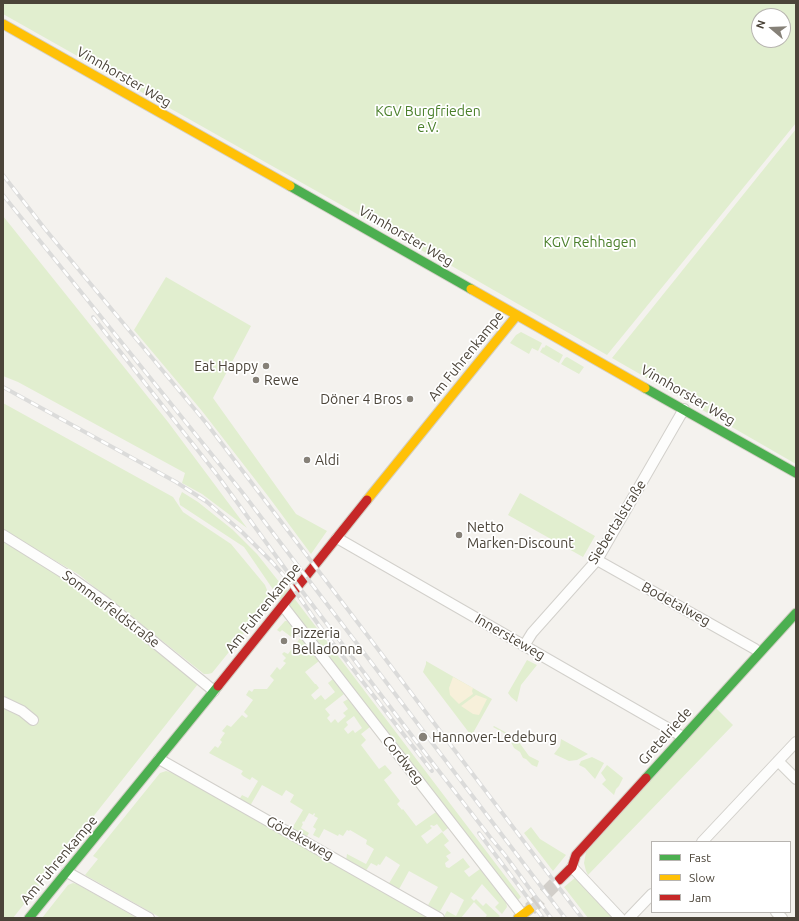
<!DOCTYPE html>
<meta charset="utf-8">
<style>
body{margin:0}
#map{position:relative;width:799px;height:921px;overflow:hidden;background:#f4f2ee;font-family:Ubuntu,sans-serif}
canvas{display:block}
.frame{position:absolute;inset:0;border:4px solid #4b4439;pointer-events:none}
.legend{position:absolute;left:651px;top:841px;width:140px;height:72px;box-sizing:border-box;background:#fff;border:1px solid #b7b4b0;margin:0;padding:5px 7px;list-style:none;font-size:12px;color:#4b4439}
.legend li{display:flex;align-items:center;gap:8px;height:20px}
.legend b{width:20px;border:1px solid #b7b4b0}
.north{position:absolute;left:751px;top:8px;width:40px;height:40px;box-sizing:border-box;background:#fff;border:1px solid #b7b4b0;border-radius:50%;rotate:289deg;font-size:11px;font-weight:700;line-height:16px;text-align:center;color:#4b4439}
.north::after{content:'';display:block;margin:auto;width:14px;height:18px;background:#868178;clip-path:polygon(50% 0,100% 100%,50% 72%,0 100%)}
</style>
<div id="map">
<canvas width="799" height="921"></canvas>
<div class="frame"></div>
<ul class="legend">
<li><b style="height:5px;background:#4caf50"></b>Fast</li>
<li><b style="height:5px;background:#ffc107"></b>Slow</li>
<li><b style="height:5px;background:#c62828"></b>Jam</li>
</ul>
<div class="north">N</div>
</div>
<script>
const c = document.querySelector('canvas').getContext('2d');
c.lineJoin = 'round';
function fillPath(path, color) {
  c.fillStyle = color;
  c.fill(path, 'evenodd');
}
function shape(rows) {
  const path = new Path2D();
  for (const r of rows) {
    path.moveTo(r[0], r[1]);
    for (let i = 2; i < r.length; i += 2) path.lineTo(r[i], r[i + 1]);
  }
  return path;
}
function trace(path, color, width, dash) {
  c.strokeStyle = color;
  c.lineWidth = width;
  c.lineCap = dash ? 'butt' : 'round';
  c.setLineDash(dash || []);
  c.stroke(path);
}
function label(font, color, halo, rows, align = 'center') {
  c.font = font + ' Ubuntu,sans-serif';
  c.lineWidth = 3.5;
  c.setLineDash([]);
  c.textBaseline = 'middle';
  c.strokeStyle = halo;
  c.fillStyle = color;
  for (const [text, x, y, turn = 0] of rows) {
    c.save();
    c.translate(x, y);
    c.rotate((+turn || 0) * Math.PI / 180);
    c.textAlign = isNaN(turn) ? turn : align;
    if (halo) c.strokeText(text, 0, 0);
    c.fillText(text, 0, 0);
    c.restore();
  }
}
const green = shape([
 [3,3,796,3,796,123,607,355,429,253,428,254,3,14],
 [759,16,783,16,783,40,759,40],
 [796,129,796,464,612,358],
 [3,216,168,422,247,528,202,494,182,483,185,473,18,382,3,376],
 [166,277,251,326,213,398,296,514,327,531,311,554,268,496,202,411,134,330],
 [521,332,542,343,538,351,532,348,529,354,510,343,516,335],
 [546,345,563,355,559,363,540,352,543,347,544,348],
 [567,357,584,367,579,374,561,364,565,358],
 [3,403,173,497,183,512,231,544,265,585,271,600,212,673,208,674,204,674,78,574,3,530],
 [182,492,198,502,233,530,257,554,280,583,291,594,521,897,515,903,283,604,244,547,180,505,179,499],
 [520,493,595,536,583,557,508,515],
 [3,542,56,572,145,639,198,684,13,918,3,918],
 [285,621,287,621,298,634,294,639,282,630,280,632,277,630],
 [301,637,319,661,305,672,315,684,316,684,319,688,311,695,315,700,321,695,325,700,335,692,328,683,333,679,344,694,325,709,330,715,327,718,331,723,335,719,338,723,346,716,343,713,348,709,343,702,348,699,370,727,361,734,366,740,361,745,379,769,385,765,392,773,384,780,400,801,397,804,402,810,403,809,416,826,436,812,448,828,443,832,437,824,434,826,431,825,430,826,432,828,421,836,427,844,442,832,449,841,444,845,451,853,446,856,449,860,445,863,446,867,449,868,463,858,470,867,464,871,469,877,480,869,506,902,507,907,502,914,495,907,499,903,482,884,471,898,474,901,476,899,483,906,486,903,500,916,498,918,485,918,487,915,474,902,461,918,447,918,444,916,447,911,456,916,464,900,451,892,439,913,427,907,438,887,409,871,398,891,388,885,400,865,386,856,380,865,378,864,377,866,371,863,365,872,346,861,347,854,366,864,374,849,366,844,367,840,350,830,349,831,347,830,343,836,339,834,338,836,324,829,319,838,313,835,316,829,313,827,318,818,314,816,315,814,314,813,313,815,309,813,304,822,303,821,302,823,303,824,301,828,309,833,306,838,291,830,303,810,290,802,294,795,286,790,282,796,262,785,250,806,239,800,242,795,248,798,258,781,252,777,250,780,243,776,241,774,243,771,209,753,215,746,218,748,222,742,220,740,225,733,222,731,227,725,231,727,242,715,246,718,248,716,244,712,253,700,246,695,249,690,252,692,254,689,267,689,274,680,270,676,277,667,280,670,286,663,283,661,286,658,282,654,284,652,288,654],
 [354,716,362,728,355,733,353,730,348,734,344,729,348,725,346,722],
 [527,660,537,665,521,685,517,702,511,697,508,693],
 [426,661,492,699,473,733,470,734,423,672,426,664],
 [716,708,733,725,588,875,586,871,584,863,586,852],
 [494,726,516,738,529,756,539,761,537,767,532,765,526,759,523,758,520,752,514,748,511,742,506,738,504,733,493,727],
 [561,739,588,754,577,760,569,761,554,754,560,746],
 [592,757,604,763,595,779,585,768,579,765,581,761],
 [607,765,623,778,619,786,616,789,614,795,602,784,606,780,601,773],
 [166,771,173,773,430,918,161,918,85,875,98,859,93,856,160,773],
 [531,827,540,839,566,855,553,871,524,833],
 [575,878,578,878,618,918,588,918,564,887],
 [73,883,77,884,137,918,42,918,68,885]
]);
const sand = shape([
 [453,677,473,688,472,691,473,694,459,704,450,695,449,688],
 [476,695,487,699,479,715,473,714,461,706]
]);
const secondaryTunnel = shape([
 [530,909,559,880]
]);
const street = shape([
 [3,535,67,575,105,602,214,691],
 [337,538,678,734,682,737],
 [597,560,755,649],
 [283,606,522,914],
 [524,646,532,633,597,560,684,409],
 [3,702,22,711,33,720],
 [159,759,439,918],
 [778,761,796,779],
 [702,842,796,742],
 [572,867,620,918],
 [67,872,149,918],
 [776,912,782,918],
 [629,918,652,894]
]);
const fast = shape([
 [290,186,471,289],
 [645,388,796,473],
 [646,778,796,613],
 [29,918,218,686]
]);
const slow = shape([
 [3,24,290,186],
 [471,289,645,388],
 [367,500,517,315],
 [518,918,530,909]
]);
const jam = shape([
 [218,686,367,500],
 [559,880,572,867,576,855,646,778]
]);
const rail = shape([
 [3,175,45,229,207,424,582,918],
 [3,195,242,492,565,918],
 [93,317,218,476,289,574,435,766,490,837,505,855,551,918],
 [3,387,176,482,207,502,242,532,272,562,286,578,318,624,432,771],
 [479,833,543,918]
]);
const markers = [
 [266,366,4,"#868178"],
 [256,380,4,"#868178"],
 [410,399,4,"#868178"],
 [307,460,4,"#868178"],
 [459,535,4,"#868178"],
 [284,641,4,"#868178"],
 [423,737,5,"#868178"]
];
const streetNames = [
 ["Vinnhorster Weg",124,77,30],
 ["Vinnhorster Weg",406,236,30],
 ["Am Fuhrenkampe",466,356,-51],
 ["Vinnhorster Weg",688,395,30],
 ["Siebertalstraße",617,522,-58],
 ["Bodetalweg",676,604,29],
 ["Am Fuhrenkampe",263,608,-51],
 ["Sommerfeldstraße",111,609,37],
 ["Innersteweg",510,637,30],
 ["Gretelriede",665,736,-48],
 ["Cordweg",403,760,52],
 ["Gödekeweg",300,838,29],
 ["Am Fuhrenkampe",59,860,-50]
];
const parkNames = [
 ["KGV Burgfrieden",428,111],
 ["e.V.",428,127],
 ["KGV Rehhagen",590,242]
];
const poiNames = [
 ["Eat Happy",258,366,"right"],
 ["Rewe",264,380],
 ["Döner 4 Bros",402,399,"right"],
 ["Aldi",315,460],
 ["Netto",467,527],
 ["Marken-Discount",467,543],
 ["Pizzeria",292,633],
 ["Belladonna",292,649],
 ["Hannover-Ledeburg",432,737]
];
fillPath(green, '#e1eecf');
fillPath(sand, '#f7f0da');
trace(secondaryTunnel, '#d2cfca', 14, [14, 7]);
trace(street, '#d2d0cb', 12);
trace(fast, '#d3cfc5', 11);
trace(slow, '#d3cfc5', 11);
trace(jam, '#d3cfc5', 11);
trace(street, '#fdfdfc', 10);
trace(fast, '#4caf50', 9);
trace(slow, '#ffc107', 9);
trace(jam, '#c62828', 9);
trace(rail, '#dbdbda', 4);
trace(rail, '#fff', 2.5, [8]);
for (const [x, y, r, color] of markers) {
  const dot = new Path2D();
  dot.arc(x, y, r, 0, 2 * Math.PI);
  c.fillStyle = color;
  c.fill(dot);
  trace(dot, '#fff', 1.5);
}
label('14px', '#4b4439', '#fff', streetNames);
label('14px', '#4a7f2a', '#fff', parkNames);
label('14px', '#4b4439', '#fff', poiNames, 'left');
</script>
